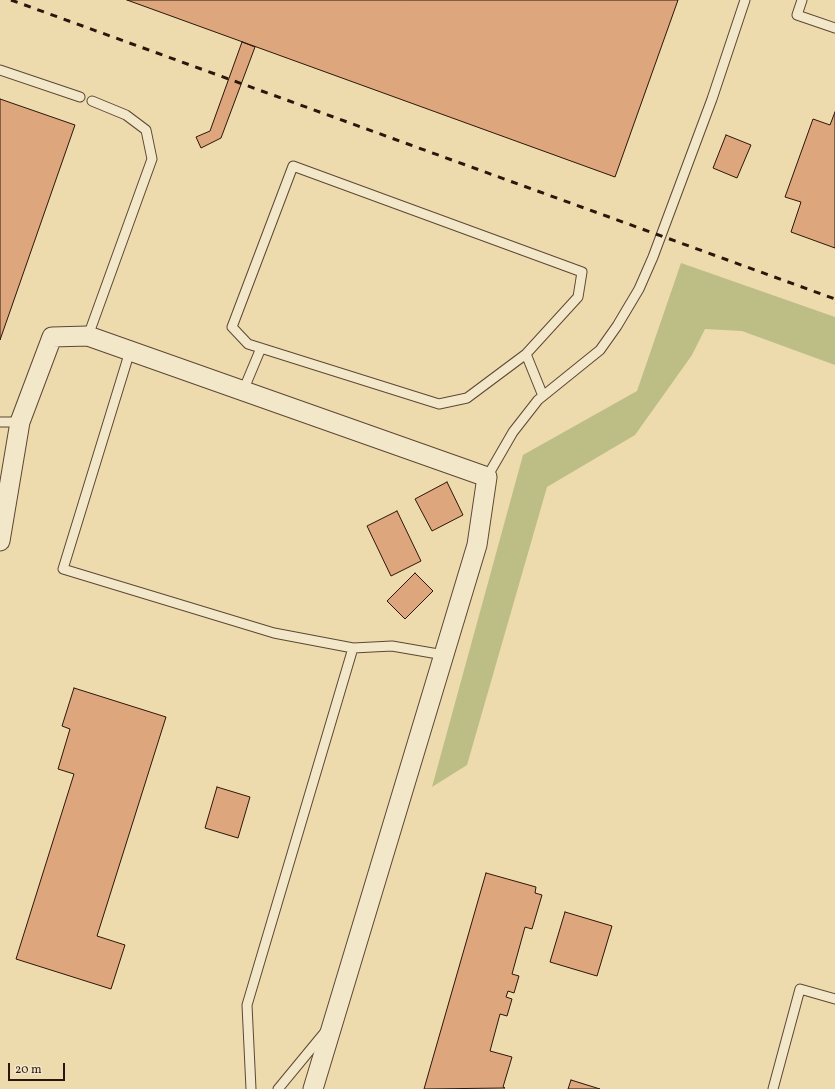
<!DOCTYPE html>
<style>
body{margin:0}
#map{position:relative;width:835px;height:1089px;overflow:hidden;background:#eddaad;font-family:Vollkorn,serif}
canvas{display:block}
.scale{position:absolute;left:8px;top:1063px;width:57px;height:18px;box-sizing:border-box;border:2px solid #2c160b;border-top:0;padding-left:5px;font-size:12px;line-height:14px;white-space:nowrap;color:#2c160b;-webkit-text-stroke:3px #f3e7ca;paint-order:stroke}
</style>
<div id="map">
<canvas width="835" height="1089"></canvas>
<div class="scale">20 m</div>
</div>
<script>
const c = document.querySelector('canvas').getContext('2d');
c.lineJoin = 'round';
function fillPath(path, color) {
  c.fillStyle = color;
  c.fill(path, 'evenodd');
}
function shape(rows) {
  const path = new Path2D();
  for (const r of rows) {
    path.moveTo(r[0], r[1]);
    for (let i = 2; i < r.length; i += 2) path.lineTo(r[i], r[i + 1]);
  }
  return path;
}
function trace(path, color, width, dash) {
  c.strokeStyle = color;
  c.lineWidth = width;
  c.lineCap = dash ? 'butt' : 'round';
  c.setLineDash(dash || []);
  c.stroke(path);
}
const green = shape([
 [681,263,835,317,835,365,742,331,705,329,692,355,635,435,547,487,467,765,432,787,523,455,637,391]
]);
const building = shape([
 [127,0,678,0,615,177,127,0],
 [242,42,255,47,221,138,201,148,196,137,210,131,242,42],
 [0,99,75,125,0,340,0,99],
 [835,112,835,248,791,232,801,202,785,197,813,119,830,125,835,112],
 [726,135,751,145,737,178,713,168,726,135],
 [447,482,463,515,432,531,415,499,447,482],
 [397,511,421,561,391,576,367,526,397,511],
 [415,573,433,591,405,619,387,601,415,573],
 [74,688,166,717,97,936,125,945,111,989,16,959,74,774,58,769,70,729,62,726,74,688],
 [217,787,250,797,238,838,205,828,217,787],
 [486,873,536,887,535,893,542,895,532,929,525,927,512,974,519,976,514,993,508,991,506,997,512,999,507,1016,500,1014,490,1051,512,1057,503,1087,505,1088,424,1089,486,873],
 [565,912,612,926,597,976,550,962,565,912],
 [571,1080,600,1089,568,1089,571,1080]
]);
const service = shape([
 [802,0,797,15,835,28],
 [0,70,80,97],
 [88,336,152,159,146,130,126,115,92,101],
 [130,351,63,569,274,633,353,648],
 [526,354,467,398,439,404,248,344,232,327,293,166,582,272,578,297,526,354,543,396],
 [243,391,261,348],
 [0,422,20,422],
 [487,477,513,432,538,400,600,350,617,326,639,289,653,257,712,99,745,0],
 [251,1089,247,1005,353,648,392,646,444,655],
 [278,1089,325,1032],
 [773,1089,800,989,835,999]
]);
const minor = shape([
 [0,541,20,422,52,337,88,336,487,477,477,545,313,1089]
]);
const rail = shape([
 [11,0,835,299]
]);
fillPath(green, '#bdbe86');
fillPath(building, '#dea67d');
trace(building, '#2c160b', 1);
trace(service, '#5c4734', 11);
trace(minor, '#5c4734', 21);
trace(service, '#f3e7ca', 9);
trace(minor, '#f3e7ca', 19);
trace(rail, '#2c160b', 3, [7, 7]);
</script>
